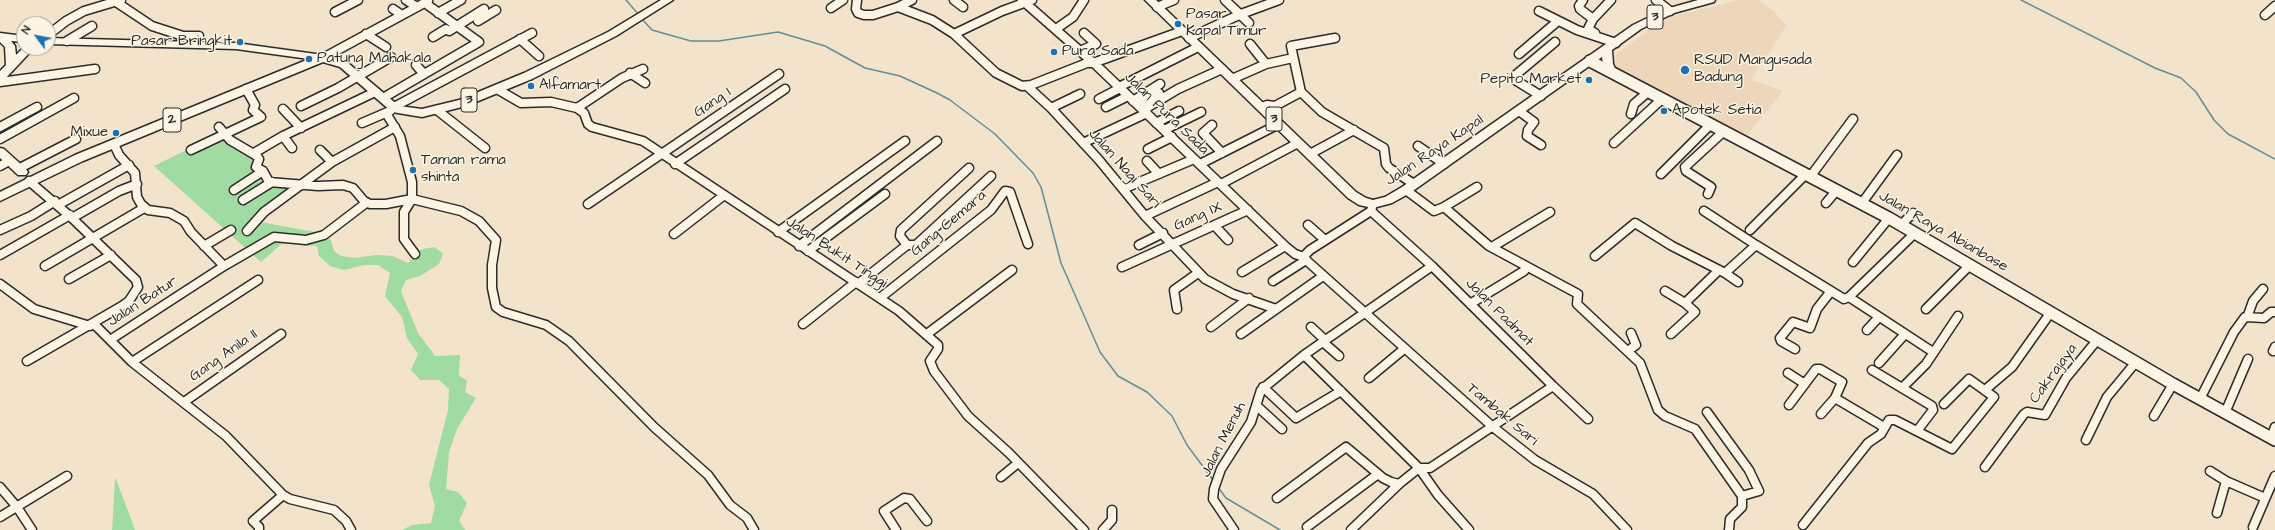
<!DOCTYPE html>
<style>
body{margin:0}
#map{position:relative;width:2275px;height:530px;overflow:hidden;background:#f3e3cb;font-family:"Architects Daughter",sans-serif}
canvas{display:block}
.north{position:absolute;left:16px;top:16px;width:40px;height:40px;box-sizing:border-box;background:#fcf5e5;border:1px solid #a8a49b;border-radius:50%;rotate:302deg;font-size:11px;font-weight:700;line-height:16px;text-align:center;color:#2b2b2b}
.north::after{content:'';display:block;margin:auto;width:14px;height:18px;background:#1f6fb2;clip-path:polygon(50% 0,100% 100%,50% 72%,0 100%)}
</style>
<div id="map">
<canvas width="2275" height="530"></canvas>
<div class="north">N</div>
</div>
<script>
const c = document.querySelector('canvas').getContext('2d');
c.lineJoin = 'round';
function fillPath(path, color) {
  c.fillStyle = color;
  c.fill(path, 'evenodd');
}
function shape(rows) {
  const path = new Path2D();
  for (const r of rows) {
    path.moveTo(r[0], r[1]);
    for (let i = 2; i < r.length; i += 2) path.lineTo(r[i], r[i + 1]);
  }
  return path;
}
function trace(path, color, width, dash) {
  c.strokeStyle = color;
  c.lineWidth = width;
  c.lineCap = dash ? 'butt' : 'round';
  c.setLineDash(dash || []);
  c.stroke(path);
}
function label(font, color, halo, rows, align = 'center') {
  c.font = font + ' "Architects Daughter",sans-serif';
  c.lineWidth = 3;
  c.setLineDash([]);
  c.textBaseline = 'middle';
  c.strokeStyle = halo;
  c.fillStyle = color;
  for (const [text, x, y, turn = 0] of rows) {
    c.save();
    c.translate(x, y);
    c.rotate((+turn || 0) * Math.PI / 180);
    c.textAlign = isNaN(turn) ? turn : align;
    if (halo) c.strokeText(text, 0, 0);
    c.fillText(text, 0, 0);
    c.restore();
  }
}
const built = shape([
 [1740,0,1758,0,1774,11,1786,26,1751,80,1783,91,1745,138,1611,68,1612,58,1616,54,1665,18]
]);
const green = shape([
 [219,134,260,159,270,177,305,183,255,221,315,232,331,240,334,251,341,256,355,258,376,255,393,256,408,263,422,249,435,247,443,254,439,264,420,276,406,280,401,291,418,333,435,356,460,355,459,376,467,380,465,392,476,398,457,429,449,452,446,489,458,492,467,503,459,521,465,530,402,530,412,525,431,523,435,506,429,485,448,410,449,389,439,380,420,380,411,370,418,354,407,338,402,317,385,296,390,273,378,265,364,265,344,270,330,266,319,256,317,246,299,245,287,239,261,262,154,166],
 [115,479,116,479,135,530,112,530]
]);
const stream = shape([
 [626,0,639,15],
 [2021,0,2155,68,2181,78,2196,92,2214,120,2228,134,2275,159],
 [641,18,652,30,691,41,719,41,778,32,825,46,865,68,900,76,937,93,950,100,995,134,1033,173,1041,187,1061,263,1100,352,1118,376,1147,392,1172,416,1187,445,1213,480],
 [1218,487,1226,498,1280,530]
]);
const minor = shape([
 [406,0,417,7],
 [857,0,856,9,858,13,864,15,873,15,898,7,932,20,954,34,996,73,1022,86,1031,85,1087,63,1093,63,1182,31],
 [954,0,963,7],
 [1022,0,1096,65,1285,246,1295,254,1304,257],
 [1225,0,1249,23],
 [1583,0,1579,6,1580,9,1593,19],
 [1656,0,1670,11],
 [116,2,152,26,183,36,199,36],
 [898,7,912,0],
 [1157,7,1174,0],
 [831,8,843,0],
 [393,9,402,15],
 [1539,11,1577,30,1616,43],
 [335,12,358,0],
 [438,13,461,0],
 [2265,15,2275,6],
 [478,21,496,10],
 [1056,29,1073,17,1084,0],
 [1595,33,1588,29,1593,19,1611,0],
 [366,34,386,47],
 [954,34,1002,11,1032,0],
 [48,35,66,21,84,11,121,0],
 [433,37,446,29,449,31,484,9],
 [1189,38,1241,14,1279,0],
 [520,39,539,56],
 [67,41,92,26],
 [1250,44,1266,64],
 [1080,51,1096,44,1084,33],
 [1519,54,1558,21],
 [323,58,428,1],
 [416,65,424,74],
 [630,73,645,83],
 [1232,79,1266,64,1293,58],
 [0,82,95,69],
 [1027,86,1051,108,1099,160,1145,216,1205,279,1233,294,1276,309],
 [1119,87,1198,47],
 [497,89,521,103,551,102,577,108,584,113,588,124,592,127,643,141,899,311,938,345,938,349,930,361,934,371,968,416,1009,453,1084,530],
 [1301,92,1322,112,1384,148,1386,164,1389,168,1414,184],
 [1541,96,1512,78,1555,42],
 [383,98,479,42,425,3],
 [1099,99,1120,88],
 [1133,101,1160,84],
 [301,106,338,88,391,57],
 [1139,106,1159,93],
 [394,107,532,33],
 [1106,107,1128,96],
 [1262,107,1267,105,1275,106,1301,92,1291,46,1335,38],
 [577,108,622,78,643,69],
 [1051,108,1080,94],
 [283,109,301,128],
 [437,110,485,148],
 [1143,110,1178,89,1222,69],
 [1519,111,1534,122,1528,130,1527,136,1541,145],
 [386,113,400,136,412,182,412,199,404,212,404,239,415,254],
 [1631,114,1634,104,1648,92],
 [362,123,390,111],
 [1156,123,1179,111],
 [1212,125,1203,133,1222,153],
 [0,127,37,107],
 [219,127,230,140,257,156,259,159,256,167,263,171,269,182,318,186,343,185,353,188,364,201,370,204,386,204,412,199,461,211,479,221,496,240,492,265,492,288,496,307,503,312,546,325,569,341,654,427,708,475,730,505,747,518,754,530],
 [1164,130,1201,112],
 [283,136,292,148],
 [0,139,74,98],
 [1083,143,1147,113],
 [1614,143,1662,99],
 [114,144,119,155,135,173,137,197,141,204,148,210,170,213,184,221,191,232,224,266,110,340,132,362,226,436,283,495,290,499,334,510,346,521,351,530],
 [1418,146,1444,164],
 [1148,149,1172,137],
 [191,150,261,117,253,110,255,105,246,89],
 [320,150,332,162],
 [254,153,283,136,375,92],
 [1310,154,1354,130],
 [1147,161,1159,174],
 [675,164,785,89],
 [1200,164,1279,124],
 [0,166,9,161],
 [18,169,76,139],
 [1661,174,1710,125],
 [1810,177,1853,119],
 [1221,184,1298,143],
 [1123,189,1194,159],
 [234,190,263,171],
 [1406,190,1434,211,1444,207,1489,246,1578,294,1577,304,1640,363,1658,410,1665,416,1695,429,1742,496],
 [1708,194,1711,187,1686,171,1685,167,1723,132],
 [243,200,272,182],
 [1826,203,1837,190],
 [1862,203,1897,155],
 [588,204,779,74],
 [1373,204,1371,211,1310,250,1305,255,1306,260,1493,427,1535,460,1593,494,1627,530],
 [58,205,129,165],
 [1444,207,1477,187],
 [1371,211,1432,266,1553,386,1430,468,1419,468,1438,495,1469,530],
 [1704,211,1756,245],
 [1145,216,1218,182],
 [72,218,119,191,137,184],
 [1308,225,1325,240],
 [1901,225,1913,213],
 [1215,226,1228,240],
 [0,230,31,216,55,201],
 [1750,230,1806,174],
 [247,231,264,212,332,162,395,127],
 [778,232,905,141],
 [1915,233,1849,297,1933,352],
 [674,234,723,196],
 [907,245,916,245,991,176],
 [1139,245,1163,233],
 [204,246,231,230],
 [799,246,937,141],
 [1492,247,1550,212],
 [808,251,885,194],
 [0,255,70,215],
 [1595,256,1635,223,1672,246,1725,273,1756,245,1844,299,1849,297],
 [1853,262,1889,218],
 [45,266,144,208],
 [224,266,274,237,306,240,324,235,366,203],
 [1122,267,1248,210],
 [1242,272,1285,246],
 [1725,273,1738,282],
 [69,279,111,255],
 [1273,281,1306,260],
 [0,284,34,309,90,326],
 [858,284,907,245,900,236,901,230,969,168],
 [1665,291,1685,303],
 [880,298,991,210,1005,191,1010,192,1028,244],
 [1470,304,1524,271],
 [1177,309,1174,290,1198,273],
 [1926,309,1970,265],
 [2248,315,2253,301,2263,289],
 [94,324,110,340],
 [803,324,856,282],
 [1211,327,1249,298],
 [1311,327,1325,340],
 [1867,330,1879,317],
 [927,334,1012,270],
 [1241,334,1323,276],
 [1671,334,1695,312,1685,303,1719,270],
 [1323,342,1339,356],
 [1795,349,1781,341,1780,338,1793,322,1810,328,1817,309,1831,291],
 [1629,350,1636,345,1631,333],
 [2273,351,2275,347],
 [27,361,122,306,129,301,138,287,136,280,72,218,29,181],
 [132,362,258,280],
 [1879,363,1905,334],
 [1872,370,1932,406,1933,410,1917,431],
 [1788,373,1805,384],
 [1369,378,1404,349],
 [1553,386,1588,419],
 [1904,386,1926,364,1958,316],
 [1263,387,1296,418,1341,391],
 [1985,390,2012,367,2051,312],
 [1835,398,1884,427],
 [2200,399,2234,332,2245,317,2264,318,2271,312,2275,312],
 [184,402,281,334],
 [1789,405,1816,369,1820,369,1842,382,1835,398,1821,414],
 [1257,406,1282,429],
 [1707,412,1749,470,1759,491,1742,496,1742,507,1730,519,1729,530],
 [2225,413,2248,359],
 [2154,416,2173,384],
 [2271,438,2275,427],
 [2086,440,2107,397,2136,362],
 [1985,467,2024,414,2027,412,2045,415,2066,378,2098,339],
 [2210,471,2226,481,2265,498],
 [1001,477,1018,463],
 [0,487,17,507,32,530],
 [1277,498,1346,447,1383,478,1391,482,1399,484,1419,468,1304,355],
 [2217,513,2226,481],
 [0,517,67,476],
 [1803,525,1868,443,1881,434,1889,420,1895,420,1952,449,1994,397,1969,379,1944,404],
 [1307,527,1378,474],
 [2253,527,2275,476],
 [259,530,259,527,253,521,283,495],
 [896,530,884,511,904,498,910,499,927,521],
 [1103,530,1112,520,1112,510],
 [1234,530,1213,499,1214,489,1221,469,1251,422,1261,390,1304,355,1432,266],
 [1351,530,1399,484]
]);
const major = shape([
 [1590,61,1889,218,2173,384,2275,440]
]);
const highway = shape([
 [661,0,673,0,616,36,532,79,466,106,422,117,392,112,340,67,323,62,83,161,0,201,0,192,75,155,309,59,236,49,48,44,48,38,236,43,323,55,348,63,399,106,422,109,459,100,524,73,608,32,661,0],
 [1145,0,1156,0,1356,192,1366,198,1373,200,1385,197,1402,187,1633,25,1666,9,1698,0,1715,0,1714,2,1674,13,1641,29,1612,50,1613,64,1617,73,1616,76,1608,76,1603,64,1602,57,1410,193,1392,203,1373,208,1359,205,1348,198,1145,0],
 [0,33,24,36,24,42,11,41,15,46,16,55,24,47,34,48,4,80,0,81,0,71,6,65,5,47,0,42,0,33],
 [0,148,4,149,26,169,28,172,26,175,18,175,0,158,0,148]
]);
const markers = [
 [1178,24,4,"#1f6fb2"],
 [240,42,4,"#1f6fb2"],
 [1054,52,4,"#1f6fb2"],
 [309,59,4,"#1f6fb2"],
 [1685,70,5,"#1f6fb2"],
 [1589,80,4,"#1f6fb2"],
 [531,86,4,"#1f6fb2"],
 [1664,111,4,"#1f6fb2"],
 [116,133,4,"#1f6fb2"],
 [413,170,4,"#1f6fb2"]
];
const shields = [
 [1655,17,16],
 [469,100,16],
 [1274,119,16],
 [172,120,18]
];
const shieldNames = [
 ["3",1655,17],
 ["3",469,100],
 ["3",1274,119],
 ["2",172,120]
];
const poiNames = [
 ["Pasar",1186,15],
 ["Kapal Timur",1186,32],
 ["Pasar Bringkit",232,42,"right"],
 ["Pura Sada",1062,52],
 ["Patung Mahakala",317,59],
 ["RSUD Mangusada",1694,61],
 ["Badung",1694,78],
 ["Pepito Market",1581,80,"right"],
 ["Alfamart",539,86],
 ["Apotek Setia",1672,111],
 ["Mixue",108,133,"right"],
 ["Taman rama",421,161],
 ["shinta",421,178]
];
const streetNames = [
 ["Gang I",713,103,-34],
 ["Jalan Pura Sada",1166,114,44],
 ["Jalan Raya Kapal",1435,151,-34],
 ["Jalan Nagi Sari",1124,169,48],
 ["Gang IX",1198,217,-24],
 ["Gang Cemara",949,224,-40],
 ["Jalan Raya Abianbase",1943,232,30],
 ["Jalan Bukit Tinggi",836,253,33],
 ["Jalan Batur",143,302,-33],
 ["Jalan Padmat",1499,313,45],
 ["Gang Anila II",224,356,-35],
 ["Cakrajaya",2054,374,-54],
 ["Tambak Sari",1502,415,40],
 ["Jalan Menuh",1224,440,-63]
];
fillPath(built, '#edd6b9');
fillPath(green, '#a0dba2');
trace(stream, '#618e9b', 1.5);
trace(minor, '#2b2b2b', 11);
trace(major, '#2b2b2b', 14);
trace(highway, '#2b2b2b', 3);
trace(minor, '#fcf5e5', 8);
trace(major, '#fcf5e5', 11);
fillPath(highway, '#fcf5e5');
for (const [x, y, r, color] of markers) {
  const dot = new Path2D();
  dot.arc(x, y, r, 0, 2 * Math.PI);
  c.fillStyle = color;
  c.fill(dot);
  trace(dot, '#fcf5e5', 1.5);
}
for (const [x, y, w] of shields) {
  const box = new Path2D();
  box.roundRect(x - w / 2, y - 12, w, 24, 3);
  c.fillStyle = '#fcf5e5';
  c.fill(box);
  trace(box, '#2b2b2b', 1);
}
label('bold 14px', '#2b2b2b', null, shieldNames);
label('15px', '#2b2b2b', '#fcf5e5', poiNames, 'left');
label('15px', '#2b2b2b', '#fcf5e5', streetNames);
</script>
